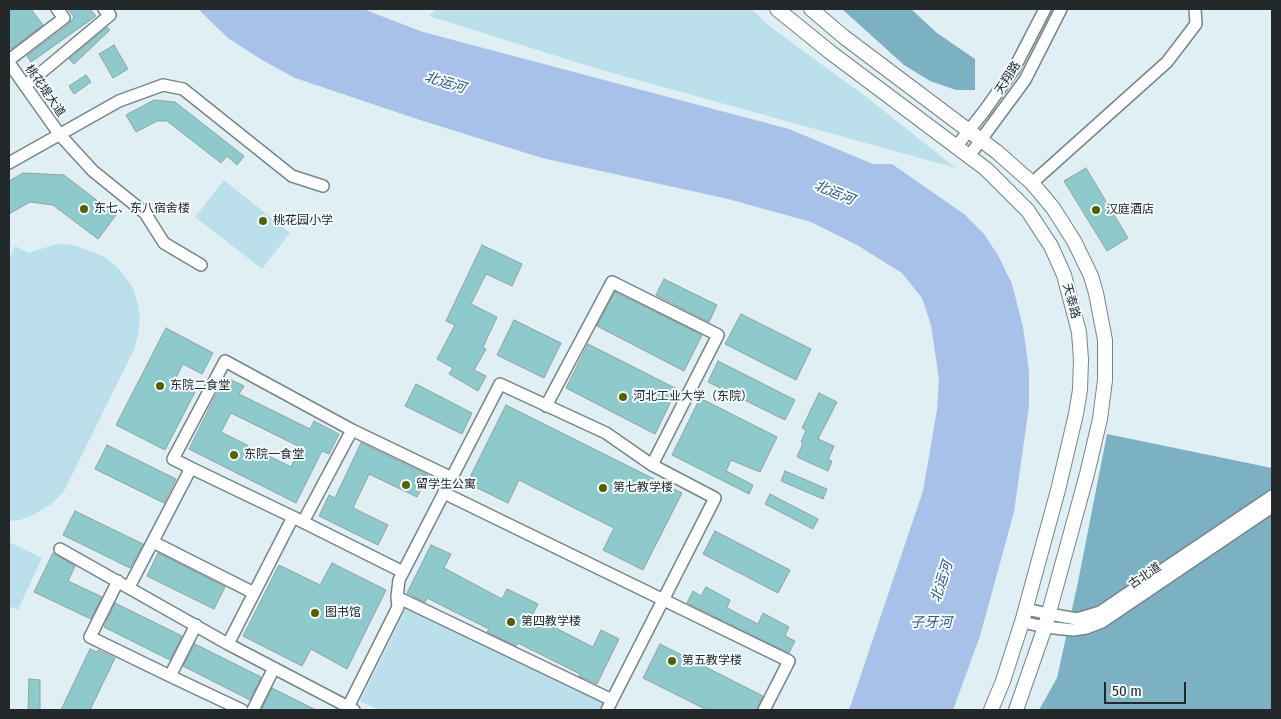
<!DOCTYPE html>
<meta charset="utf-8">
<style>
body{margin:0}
#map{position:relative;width:1281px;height:719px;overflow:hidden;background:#e0eff4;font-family:"Fira Sans Condensed",sans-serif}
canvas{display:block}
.frame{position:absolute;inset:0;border:10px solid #23282a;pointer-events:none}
.scale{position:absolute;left:1104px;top:682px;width:82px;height:22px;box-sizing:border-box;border:2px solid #23282a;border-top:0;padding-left:6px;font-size:15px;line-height:18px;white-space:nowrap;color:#23282a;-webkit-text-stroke:4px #f2fbfe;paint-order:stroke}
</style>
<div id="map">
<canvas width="1281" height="719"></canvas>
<div class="frame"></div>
<div class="scale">50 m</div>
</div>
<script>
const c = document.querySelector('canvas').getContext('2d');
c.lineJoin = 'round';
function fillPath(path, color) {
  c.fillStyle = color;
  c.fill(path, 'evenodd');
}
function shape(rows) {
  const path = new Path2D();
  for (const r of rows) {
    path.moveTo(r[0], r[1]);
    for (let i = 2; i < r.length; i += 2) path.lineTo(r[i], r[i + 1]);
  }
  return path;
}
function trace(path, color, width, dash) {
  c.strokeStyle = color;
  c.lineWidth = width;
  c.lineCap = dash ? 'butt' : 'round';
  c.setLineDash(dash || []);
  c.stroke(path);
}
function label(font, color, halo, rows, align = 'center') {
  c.font = font + ' "Fira Sans Condensed","Noto Sans SC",sans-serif';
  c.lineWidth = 4;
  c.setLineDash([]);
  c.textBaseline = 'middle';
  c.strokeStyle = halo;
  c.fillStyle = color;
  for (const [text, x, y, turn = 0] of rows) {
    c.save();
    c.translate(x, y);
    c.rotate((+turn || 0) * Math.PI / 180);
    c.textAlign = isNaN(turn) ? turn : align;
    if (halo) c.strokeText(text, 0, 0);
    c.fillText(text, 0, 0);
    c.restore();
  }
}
const green = shape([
 [436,9,751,9,772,28,865,96,956,168,598,69,429,16],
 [224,180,290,233,262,269,195,217],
 [64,244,77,246,103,256,115,265,124,275,133,288,137,301,140,318,138,335,134,350,63,493,50,505,33,515,20,520,9,521,9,260,15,246,29,253,53,245],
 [9,542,42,558,18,610,9,606],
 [409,602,605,699,599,710,379,710,360,701]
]);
const forest = shape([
 [842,9,911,9,937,33,975,59,975,90,956,90,930,81,904,65],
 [1107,434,1272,468,1272,710,1039,710,1057,678,1078,582]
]);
const water = shape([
 [198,9,363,9,423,32,789,129,873,164,892,164,964,214,984,234,999,257,1012,284,1023,327,1029,371,1029,406,1014,512,980,636,953,710,849,710,923,491,937,410,939,379,931,325,922,298,902,273,857,245,811,222,728,199,542,158,420,120,295,78,262,60,228,38]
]);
const building = shape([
 [9,9,31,9,43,25,11,49,9,45,9,9],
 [68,9,90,9,96,16,31,62,27,56,69,24,74,17,68,9],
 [107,27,110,30,74,64,69,59,107,27],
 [114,45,128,69,113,78,99,54,114,45],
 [86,75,91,82,74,94,69,86,86,75],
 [154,100,175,102,244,156,237,165,227,156,221,163,167,121,157,121,136,132,126,115,154,100],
 [1086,168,1128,238,1107,251,1064,181,1086,168],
 [23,173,64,175,116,215,98,239,53,205,30,202,9,214,9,181,23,173],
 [482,245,522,264,512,286,486,274,471,304,497,317,483,347,486,349,474,370,486,376,478,391,449,374,453,368,437,359,455,325,446,321,482,245],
 [664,279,717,305,709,322,656,295,664,279],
 [615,292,702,335,684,371,597,326,615,292],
 [741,314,811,349,796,380,725,344,741,314],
 [514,320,561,343,544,378,497,355,514,320],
 [166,328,213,353,202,374,183,364,174,381,195,392,165,450,116,425,166,328],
 [588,344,677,389,655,434,566,388,588,344],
 [718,361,795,400,785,420,708,382,718,361],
 [225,377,244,386,239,394,310,429,314,421,339,434,329,454,322,451,296,503,189,449,225,377],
 [231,413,300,447,291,467,221,432,231,413],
 [416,384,472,413,462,434,405,406,416,384],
 [819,393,837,402,818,439,834,446,828,460,832,461,828,471,797,457,803,443,801,442,806,430,802,428,819,393],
 [700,398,777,437,760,472,731,460,726,471,753,485,749,494,672,455,700,398],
 [506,405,682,493,643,570,603,550,614,528,519,480,508,503,467,483,506,405],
 [361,443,428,475,417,497,369,474,353,508,388,525,378,545,319,516,329,495,335,498,361,443],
 [107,445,176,479,164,503,95,469,107,445],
 [785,471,827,489,823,499,781,481,785,471],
 [770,494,818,519,813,529,765,504,770,494],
 [75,511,143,544,130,568,63,535,75,511],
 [715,531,790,570,778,593,703,554,715,531],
 [431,545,451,554,444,568,502,599,507,589,538,604,532,616,593,647,601,630,619,639,597,684,579,676,580,674,518,643,516,646,487,632,489,629,427,598,425,602,407,593,431,545],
 [53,553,75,566,68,581,102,597,91,619,34,592,53,553],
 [158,553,225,587,214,609,147,576,158,553],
 [332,563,386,590,347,669,311,649,302,666,243,636,279,565,320,585,332,563],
 [706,587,730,600,727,608,758,624,763,613,789,627,785,636,795,641,789,653,687,603,693,591,701,596,706,587],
 [115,603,182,636,170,660,104,627,115,603],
 [195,644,261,677,250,700,183,666,195,644],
 [660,644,763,696,757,710,707,710,643,678,660,644],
 [90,649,97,652,98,650,115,658,90,710,61,710,90,649],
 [29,679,40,680,40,710,28,710,29,679],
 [272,688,316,710,261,710,272,688]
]);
const minor = shape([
 [9,60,64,18,57,9],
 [9,63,60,135,93,171,145,213,164,243,201,265],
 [25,86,110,15,104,9],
 [956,147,985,110,1014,69,1045,9],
 [969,156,1025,80,1061,9],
 [9,163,119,101,163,85,183,89,292,176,323,186],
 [1032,183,1167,62,1196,24,1195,9],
 [546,406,612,282,718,335,652,465],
 [191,468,173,459,225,361,352,430],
 [444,493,789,661,764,710],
 [303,522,352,430,452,478],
 [153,542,254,593],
 [60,549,228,644,354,710],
 [118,581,90,637,170,676,196,625],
 [129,587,191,468,293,517],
 [397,597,612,700],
 [1026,609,1049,614,1077,619,1100,612,1272,496],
 [1022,622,1045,627,1073,630,1086,628,1102,622,1272,507],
 [228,644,293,517,403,572],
 [170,676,242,710],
 [348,707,398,607,397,597,399,580,500,384,606,433,652,465,715,498,607,710],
 [253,710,274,668]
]);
const major = shape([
 [777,9,830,52,986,169,1028,211,1051,246,1064,275,1079,332,1081,360,1080,390,1076,414,1058,490,1022,622,1003,681,991,710],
 [811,9,844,37,997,152,1032,183,1053,208,1074,241,1091,276,1096,293,1105,340,1105,380,1100,419,1087,474,1045,627,1016,710]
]);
const markers = [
 [84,209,5,"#556101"],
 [1096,210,5,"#556101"],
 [263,221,5,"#556101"],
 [160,386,5,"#556101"],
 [623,397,5,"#556101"],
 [234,455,5,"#556101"],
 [406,485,5,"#556101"],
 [603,488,5,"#556101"],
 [315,613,5,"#556101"],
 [511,622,5,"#556101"],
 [672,661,5,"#556101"]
];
const streetNames = [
 ["天翔路",1008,78,-57],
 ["桃花堤大道",45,91,55],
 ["天泰路",1071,301,75],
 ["古北道",1145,576,-34]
];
const poiNames = [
 ["东七、东八宿舍楼",94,209],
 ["汉庭酒店",1106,210],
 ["桃花园小学",273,221],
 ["东院二食堂",170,386],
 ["河北工业大学（东院）",633,397],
 ["东院一食堂",244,455],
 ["留学生公寓",416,485],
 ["第七教学楼",613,488],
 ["图书馆",325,613],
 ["第四教学楼",521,622],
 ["第五教学楼",682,661]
];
const waterNames = [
 ["北运河",445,83,17],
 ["北运河",834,193,23],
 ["北运河",942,582,-72],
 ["子牙河",931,623]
];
fillPath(green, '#bbe0eb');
fillPath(forest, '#7bb1c2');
fillPath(water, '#a8c1e8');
fillPath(building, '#8ecacc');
trace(building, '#91a1a1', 1);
trace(minor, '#778589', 14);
trace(major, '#778589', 16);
trace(minor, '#fff', 11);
trace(major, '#fff', 14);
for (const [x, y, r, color] of markers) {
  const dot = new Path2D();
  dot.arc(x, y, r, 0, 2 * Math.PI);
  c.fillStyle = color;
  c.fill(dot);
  trace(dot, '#f2fbfe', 2);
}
label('12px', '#23282a', '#f2fbfe', streetNames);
label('12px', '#23282a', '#f2fbfe', poiNames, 'left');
label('italic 14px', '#335486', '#f2fbfe', waterNames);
</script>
